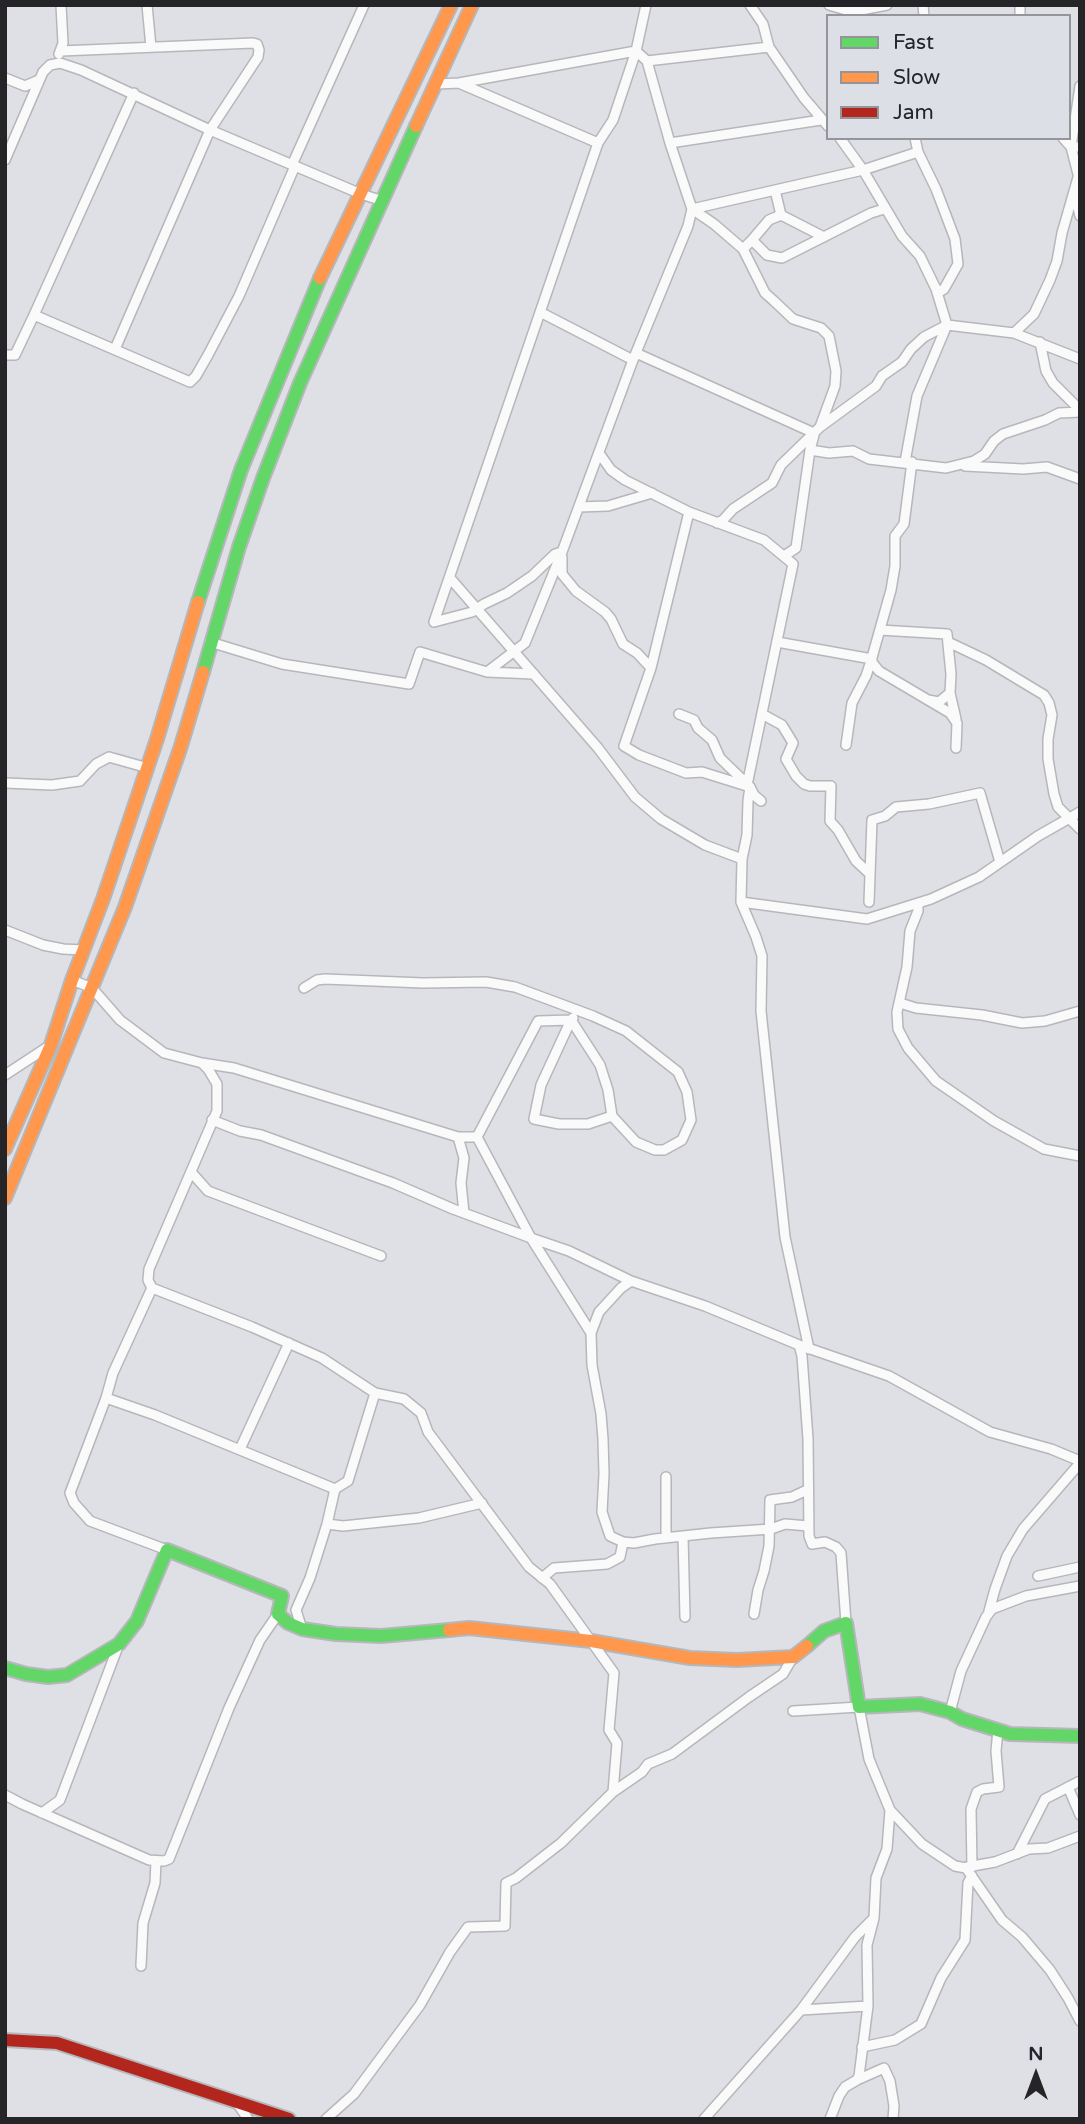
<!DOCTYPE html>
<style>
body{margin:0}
#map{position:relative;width:1085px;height:2124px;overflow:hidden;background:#dfe0e5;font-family:"Varela Round",sans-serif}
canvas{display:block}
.frame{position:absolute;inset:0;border:7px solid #252528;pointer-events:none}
.legend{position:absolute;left:826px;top:14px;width:245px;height:126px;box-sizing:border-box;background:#dddfe7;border:2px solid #93959b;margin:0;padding:9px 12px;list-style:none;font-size:21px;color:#252528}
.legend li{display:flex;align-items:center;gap:14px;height:35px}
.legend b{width:35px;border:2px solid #93959b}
.north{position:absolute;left:1001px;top:2040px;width:70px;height:70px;-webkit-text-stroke:5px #dddfe7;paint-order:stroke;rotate:0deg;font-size:19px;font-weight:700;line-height:28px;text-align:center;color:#252528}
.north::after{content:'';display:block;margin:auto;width:24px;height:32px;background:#252528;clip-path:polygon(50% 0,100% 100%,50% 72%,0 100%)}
</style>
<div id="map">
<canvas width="1085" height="2124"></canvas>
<div class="frame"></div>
<ul class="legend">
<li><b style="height:9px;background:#63d668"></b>Fast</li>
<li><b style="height:9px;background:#ff974d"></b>Slow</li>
<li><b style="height:9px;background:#b3261e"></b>Jam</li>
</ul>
<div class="north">N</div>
</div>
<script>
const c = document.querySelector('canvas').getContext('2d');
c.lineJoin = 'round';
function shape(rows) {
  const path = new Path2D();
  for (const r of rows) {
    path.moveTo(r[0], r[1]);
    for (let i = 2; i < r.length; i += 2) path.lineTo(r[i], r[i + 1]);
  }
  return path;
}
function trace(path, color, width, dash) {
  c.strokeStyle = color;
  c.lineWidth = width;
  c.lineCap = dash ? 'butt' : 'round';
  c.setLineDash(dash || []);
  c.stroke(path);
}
const street = shape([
 [147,5,151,47],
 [750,5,763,24,769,47,804,98,828,126],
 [829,5,846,10,856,11,887,5],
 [923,5,924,16],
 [1020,5,1020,16],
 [61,51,253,43,257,44,259,50,258,57,210,130,115,349],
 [636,51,647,61,670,143,692,209,714,224,743,249,765,293,774,301,793,319,821,328,829,336,836,371,835,386,820,427],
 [59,54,63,43,61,5],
 [647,61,769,47],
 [5,78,25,86,39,80],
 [459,83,598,143],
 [437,84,459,83,636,51],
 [1080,86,1071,147,1080,147],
 [840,138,863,170,902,236,920,256,936,289,947,325,1014,333,1080,359],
 [915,138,918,152,936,189,955,239,958,264,944,289,941,291,936,289],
 [1063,138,1071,147,1079,178],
 [670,143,821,120],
 [5,160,43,72,50,65,60,63,81,70,210,130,361,194,383,201],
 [292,165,364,5],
 [1077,192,1076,199,1080,216],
 [692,209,863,170,918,152],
 [781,215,824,237],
 [752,240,769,220,781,215,775,190],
 [743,249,752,240,767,255,782,258,871,213,884,209],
 [540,312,633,360],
 [34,315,190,382,196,376,208,355,239,296,295,166],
 [1014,333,1034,314,1050,280,1057,261,1062,233,1079,174],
 [1040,342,1046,371,1053,383,1080,410],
 [636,353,814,433],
 [5,355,15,355,34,315,134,93],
 [814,435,810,450,829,453,853,451,869,459,946,468,974,461,985,454,994,441,1003,434,1045,420,1059,413,1080,412],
 [599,453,611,470,625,480,689,512,764,540,793,564,747,785],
 [965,466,1023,469,1047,467,1080,479],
 [579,507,608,506,652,493],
 [689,512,651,668,624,746,639,755,686,773,702,772,750,787,748,801,747,835,742,859,741,902,867,919,931,899,979,877,1038,836,1080,812],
 [717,523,723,520,733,509,772,483,781,465,820,427,876,386,882,376,902,362,911,349,924,337,947,325,917,396,905,462],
 [562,552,555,554,532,576,507,593,484,604,472,612,434,622,598,143,613,120,636,51,646,5],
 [784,556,796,548,810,450],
 [562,557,562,574,576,591,605,612,611,619,623,644,637,653,651,668],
 [450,578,598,748,635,797,661,819,705,845,742,859],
 [880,630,947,634,951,674,950,693,939,702,928,700],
 [210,642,282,664,409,684,420,652,487,672,534,674],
 [777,642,872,659],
 [948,642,986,660,1044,695,1049,703,1052,715,1048,739,1048,759,1054,794,1058,807,1080,829],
 [871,661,879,671,950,713,957,723,956,748],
 [487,672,525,643,562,552,633,360,688,226,692,209],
 [950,693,956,719],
 [679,714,694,720,698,728,712,740,720,758,750,787,754,795,761,801],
 [762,714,782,725,793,743,786,759,796,776,804,784,810,786,831,786,830,821,838,830,856,861,870,874],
 [846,745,852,703,866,676,871,661,891,590,895,566,895,536,904,524,912,462],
 [5,783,52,785,80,781,96,764,109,757,148,768],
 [741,902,756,937,762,956,761,1011,785,1237,809,1349],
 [869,902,872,820,885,816,896,807,929,804,980,793,1000,862],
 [918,903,918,911,910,931,907,967,897,1012,898,1029,908,1048,936,1081,994,1121,1044,1149,1080,1156],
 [5,930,43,945,63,949,83,950],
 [72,980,92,988,120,1020,164,1053,202,1063,234,1068,458,1137,477,1137,531,1238,569,1251,631,1281,705,1306,799,1345,889,1376,990,1432,1051,1449,1080,1461],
 [304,988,317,980,325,979,423,983,486,982,515,987,593,1016,626,1031,678,1072,687,1092,691,1120,682,1140,664,1150,655,1150,636,1142,612,1116,588,1124,559,1124,534,1119,541,1085,571,1020,600,1065,608,1090,612,1116],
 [900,1003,916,1008,982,1015,1022,1023,1045,1021,1080,1011],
 [202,1063,208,1069,217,1084,217,1111,149,1269,148,1280,152,1288,252,1327,322,1358,375,1393,404,1399,421,1413,428,1432,529,1567,550,1584,614,1673,609,1730,617,1743,613,1792],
 [5,1075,46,1048],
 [212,1120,240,1131,261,1135,393,1183,453,1209,531,1238,591,1333,592,1365,601,1414,603,1439,604,1474,602,1512,610,1536,623,1542,634,1543,655,1539,711,1533,771,1529,785,1524,808,1526],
 [458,1137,464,1158,461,1183,464,1213],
 [477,1137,538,1021,571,1020,573,1018],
 [191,1172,208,1191,381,1256],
 [152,1288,113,1373,106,1398,155,1415,335,1489,327,1524,343,1526,419,1518,482,1503],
 [591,1333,599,1312,621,1288,631,1281],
 [799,1345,802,1356,808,1439,809,1536,812,1544,825,1542,836,1547,841,1553,846,1623],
 [106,1398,70,1493,74,1503,90,1521,167,1550],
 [240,1449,289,1343],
 [666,1477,666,1538],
 [335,1489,348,1481,375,1393],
 [683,1536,685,1617],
 [1038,1576,1080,1567],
 [542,1578,554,1568,607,1564,620,1557,623,1542],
 [989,1611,995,1589,1007,1556,1023,1529,1080,1463],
 [754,1614,758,1590,764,1571,769,1546,770,1500,792,1497,807,1490],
 [302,1629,296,1610,310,1578,327,1524],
 [793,1711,859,1707,869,1759,890,1810,922,1844,955,1866,966,1868,1002,1920,1022,1937,1050,1970,1068,1998,1080,2021],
 [950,1712,961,1671,986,1617,992,1609,1026,1596,1080,1586],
 [1068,1787,1080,1815],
 [5,1795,22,1804,149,1860,164,1861,169,1859,229,1708,260,1640,278,1614],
 [42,1813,60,1800,119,1644],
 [1017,1854,1045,1799,1080,1781],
 [967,1867,995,1862,1029,1849,1048,1848,1080,1836],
 [972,1867,971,1809,977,1792,983,1789,999,1787,996,1751,998,1730],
 [141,1966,143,1923,155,1883,156,1861],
 [801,2010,868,2006],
 [862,2047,895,2040,921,2024,941,1978,965,1940,968,1883,972,1876],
 [857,2080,884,2068,890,2081,894,2106,893,2119],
 [237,2103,248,2119],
 [326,2119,354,2094,420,2005,450,1952,468,1927,505,1926,506,1883,516,1878,561,1843,613,1792,642,1772,648,1764,672,1754,749,1697,783,1674,793,1657],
 [704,2119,801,2010,855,1937,873,1919],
 [830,2119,839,2096,845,2087,857,2080,859,2076,868,2006,867,1945,874,1918,876,1878,887,1849,890,1810]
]);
const fast = shape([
 [198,602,241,470,320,278],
 [203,672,239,547,263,478,300,383,416,126],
 [807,1646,824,1631,846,1623,859,1707,920,1704,950,1712,962,1719,1010,1734,1080,1736],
 [5,1668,26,1674,48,1677,67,1675,119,1644,137,1621,167,1550,282,1596,278,1614,288,1623,302,1629,336,1634,381,1636,449,1630]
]);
const slow = shape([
 [416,126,472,5],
 [320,278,451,5],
 [5,1149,51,1045,72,980,103,899,157,739,198,602],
 [5,1198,125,907,181,746,203,672],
 [449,1630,469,1628,591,1641,690,1658,737,1660,793,1657,807,1646]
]);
const jam = shape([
 [5,2040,57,2043,289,2119]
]);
trace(street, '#b6b7ba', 12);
trace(fast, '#b6b7ba', 16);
trace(slow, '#b6b7ba', 16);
trace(jam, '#b6b7ba', 16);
trace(street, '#fafafb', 9);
trace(fast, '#63d668', 12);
trace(slow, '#ff974d', 12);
trace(jam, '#b3261e', 12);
</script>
